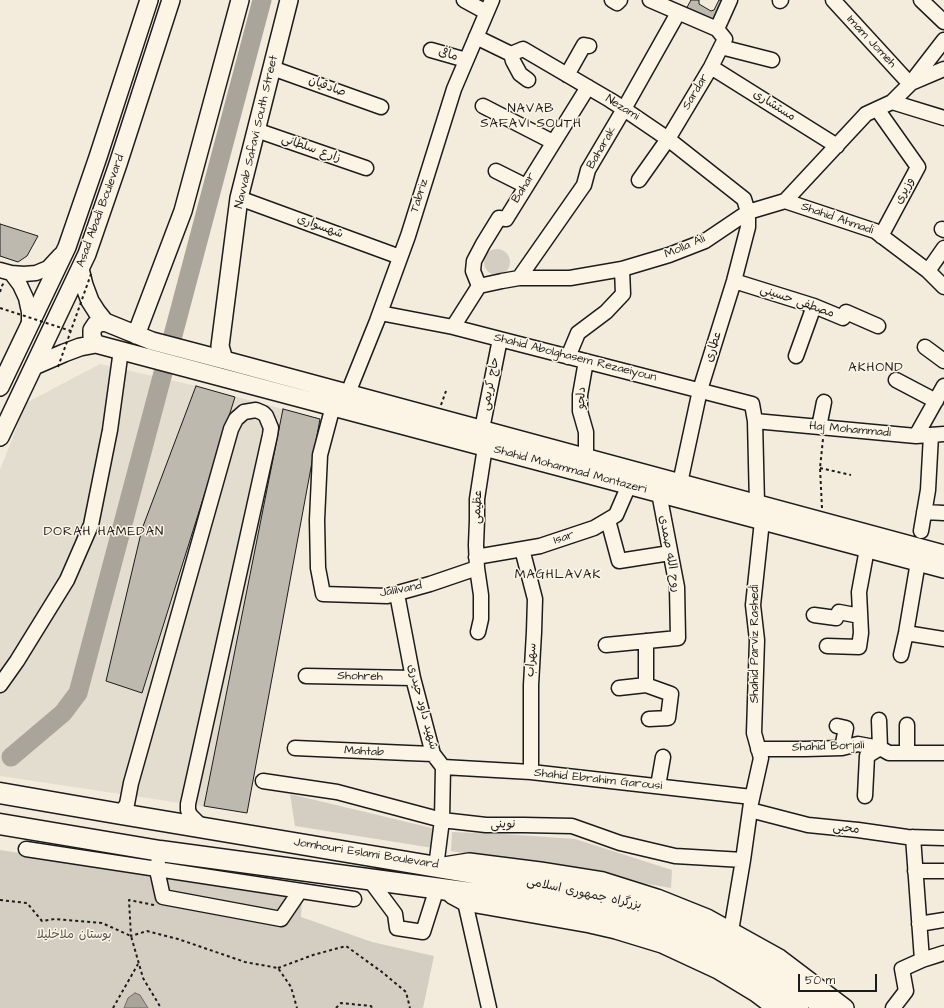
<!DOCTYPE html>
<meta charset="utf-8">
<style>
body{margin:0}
#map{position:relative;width:944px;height:1008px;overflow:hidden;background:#f3ecdd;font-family:"Architects Daughter",sans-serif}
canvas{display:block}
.scale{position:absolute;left:798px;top:974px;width:79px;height:18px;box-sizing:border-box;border:2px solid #1c1c1c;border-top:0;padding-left:5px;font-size:12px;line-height:14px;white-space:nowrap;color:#1c1c1c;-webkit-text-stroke:3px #fcf5e5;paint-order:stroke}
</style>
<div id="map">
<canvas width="944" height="1008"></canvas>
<div class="scale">50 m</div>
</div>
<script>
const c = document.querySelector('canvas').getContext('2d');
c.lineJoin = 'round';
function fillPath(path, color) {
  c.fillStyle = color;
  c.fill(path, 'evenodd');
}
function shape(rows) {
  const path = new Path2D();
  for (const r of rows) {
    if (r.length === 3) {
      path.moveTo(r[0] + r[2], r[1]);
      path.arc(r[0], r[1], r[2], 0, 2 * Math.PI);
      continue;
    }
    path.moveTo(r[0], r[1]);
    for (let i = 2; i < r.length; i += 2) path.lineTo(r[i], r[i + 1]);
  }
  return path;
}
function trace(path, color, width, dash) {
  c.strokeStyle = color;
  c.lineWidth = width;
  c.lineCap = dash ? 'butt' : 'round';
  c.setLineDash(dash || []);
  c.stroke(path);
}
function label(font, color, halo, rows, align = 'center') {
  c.font = font + ' "Architects Daughter","Playpen Sans Arabic",sans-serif';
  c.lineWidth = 3;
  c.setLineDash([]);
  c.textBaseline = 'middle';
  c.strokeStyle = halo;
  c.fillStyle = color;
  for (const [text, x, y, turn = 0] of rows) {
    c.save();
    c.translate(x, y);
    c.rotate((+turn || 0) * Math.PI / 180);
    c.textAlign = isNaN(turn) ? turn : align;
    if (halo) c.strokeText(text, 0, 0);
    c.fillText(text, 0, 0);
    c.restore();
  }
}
const built = shape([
 [100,364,196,386,320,419,247,813,0,776,0,470,26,403]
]);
const green = shape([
 [497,262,13],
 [290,794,436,829,433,848,295,826],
 [452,832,504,834,575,839,672,870,671,888,451,851],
 [0,850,302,895,301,917,372,942,434,956,423,1008,0,1008]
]);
const water = shape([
 [135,993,140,995,148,1008,124,1008,128,998,135,993]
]);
const river = shape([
 [11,757,63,713,78,693,262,0]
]);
const building = shape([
 [691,0,699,0,699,4,711,11,714,10,719,0,727,0,715,25,685,11,691,0],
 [0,224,38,236,27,256,18,262,0,256,0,224],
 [196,386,235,397,142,693,106,681,142,529,196,386],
 [283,409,320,419,247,813,204,806,283,409]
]);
const path = shape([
 [0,292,2,286,4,282],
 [441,405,446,391],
 [820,468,851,475],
 [822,508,820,468,823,439],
 [0,900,27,903,42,921,55,919,102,923,131,936,143,978,161,1008],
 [154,905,129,900,131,936,147,931,178,939,245,962,278,968,291,987,297,1008],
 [278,968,313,955,346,946,382,972,406,992,410,1008],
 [113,1008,138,964],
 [336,1008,341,1003,371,1006,372,1008]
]);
const minor = shape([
 [464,0,486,12],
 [612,0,617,3,620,0],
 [833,0,910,84],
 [921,0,944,22],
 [780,1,781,0],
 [717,29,730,0],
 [476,37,511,54,523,49,610,100,624,109,668,139,744,199,748,212,748,227,734,281,700,390,680,483],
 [721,47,772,60],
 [431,50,466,60],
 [511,54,513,61,520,74,528,80],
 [711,67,837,146],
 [272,68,381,107],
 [567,75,584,45,589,46],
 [911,83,944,69],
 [892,102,944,118],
 [483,106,553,142],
 [877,109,918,167,881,236],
 [256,130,366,168],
 [496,171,526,186],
 [639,180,668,139,711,67,725,39,717,29,650,0],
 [239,198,400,257],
 [785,201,875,231,928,271,944,287],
 [942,229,944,230],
 [0,270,11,273,24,274,36,273,48,268,60,255],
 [928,271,944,248],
 [11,273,20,285,26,298,29,312,29,327],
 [519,278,584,185,588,170,624,109,678,13],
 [734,281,814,306,843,318,846,312,878,326],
 [479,286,473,271,474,261,483,244,499,218,506,219,588,87],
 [380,313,453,327,752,404,755,421,757,504],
 [453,327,479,286,502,281,519,278,570,278,622,269,669,255,705,241,748,212,785,201,866,114,892,102,910,84,944,40],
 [925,347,944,361],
 [796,356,814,306],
 [568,357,578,333,606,312,623,294,622,269],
 [586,361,580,395,580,411,586,432,586,458],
 [896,380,936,401],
 [348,393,377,321,408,236,454,89,492,0],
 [333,406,320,455,317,520,318,568,323,594,387,596,430,584,477,568],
 [755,421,916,436,944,434],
 [819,427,824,402],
 [482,429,500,339],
 [916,436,944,386],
 [924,512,944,513],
 [608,520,619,561,670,553],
 [921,531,928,490,931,435],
 [522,549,535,599,534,632,531,685,531,772],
 [476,557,540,546,594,528,616,515,629,485],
 [397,594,413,678,433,754,443,767,442,820,436,867],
 [814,615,836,618,839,612,860,616],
 [478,632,481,619,481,595,477,568,476,545,477,520,477,499,485,447],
 [906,633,944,639],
 [606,645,678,638,677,587,659,493],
 [827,646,859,647,861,633,859,592,867,549],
 [901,655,906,633,918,562],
 [306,676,413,678],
 [0,685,17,661,67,580,91,525,110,430,121,350],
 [646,685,671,694,668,718,649,719],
 [619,688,646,685,646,641],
 [837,726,846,728,842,748],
 [295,748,408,753,433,754],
 [758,749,805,749,842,748,858,744,880,748,889,753,944,753],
 [907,752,907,725],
 [443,767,531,772,752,797],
 [263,781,337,792,442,820,486,825,524,825,572,826,620,843,675,856,743,860],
 [658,786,663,757],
 [865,796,867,756,880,748,879,720],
 [750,810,808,825,858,830,907,837,944,838],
 [115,813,123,810,127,804,131,783,231,429,236,419,244,412,256,410,263,413,266,416,271,428,270,435,188,804,188,810,190,815,203,828],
 [913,837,922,960],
 [26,849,354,899],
 [158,863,157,870,163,897,281,919,300,891],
 [915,871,944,871],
 [369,879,395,914,397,928,423,932,437,888],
 [465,902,489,1008],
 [919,924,944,920],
 [731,931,743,860,751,803,761,758,754,733,757,640,753,605,762,521],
 [893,1008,906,991,902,969,922,960,944,953]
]);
const major = shape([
 [80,269,84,285,90,301,97,312,105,322,152,341,228,361,944,554],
 [136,335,183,211,240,0],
 [96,344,92,337,92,330,96,324,100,323,105,322],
 [224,360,220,346,239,198,289,0],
 [34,366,64,353,80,347,96,344,944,569],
 [0,387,67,247,98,157,149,0],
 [0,437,87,254,118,164,171,0],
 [444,866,469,862,540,871,603,881,657,898,707,918,779,958,845,1008],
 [452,895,465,902,590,924,616,930,662,944,718,970,756,993,776,1008]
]);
const highway = shape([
 [0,793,115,813,586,892,649,908,707,931,773,969,826,1008],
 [0,824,160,851,582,908,643,924,700,946,762,982,798,1008]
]);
const pathBridge = shape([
 [0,308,71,331],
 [58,367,91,274]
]);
const streetNames = [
 ["Imam Jomeh",871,42,47],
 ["مافی",448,55,17],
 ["صادقیان",327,87,20],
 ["Sardar",696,92,-59],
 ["مستشاری",774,106,32],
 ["Nezami",622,108,32],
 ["Navvab Safavi South Street",257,132,-77],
 ["Baharak",602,148,-60],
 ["زارع سلطانی",311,149,19],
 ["Bahar",524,188,-58],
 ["وزیری",905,191,-62],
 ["Tabriz",420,196,-73],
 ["Asad Abadi Boulevard",101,211,-70],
 ["Shahid Ahmadi",837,219,19],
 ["شهسواری",320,227,20],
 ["Molla Ali",685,247,-23],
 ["مصطفی حسینی",797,302,19],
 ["عطاری",714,347,-73],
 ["Shahid Abolghasem Rezaeiyoun",575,358,14],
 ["حاج کریمی",491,384,-79],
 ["دلجو",582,398,-88],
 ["Haj Mohammadi",850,430,5],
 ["Shahid Mohammad Montazeri",570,470,15],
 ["عظیمی",478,507,-87],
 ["Isar",564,538,-19],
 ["روح الله صمدی",669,554,80],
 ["Jalilvand",401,590,-11],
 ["Shahid Parviz Rashedi",755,644,-90],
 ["سهراب",532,660,-86],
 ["Shohreh",360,677,1],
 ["شهید داود حیدری",422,707,75],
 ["Shahid Borjali",828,747,-2],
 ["Mahtab",364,752,3],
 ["Shahid Ebrahim Garousi",598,780,6],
 ["نوینی",503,825,-1],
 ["محبی",846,829,6],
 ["Jomhouri Eslami Boulevard",366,854,9],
 ["بزرگراه جمهوری اسلامی",584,894,12]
];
const parkNames = [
 ["بوستان ملاخلیلا",74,935]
];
const neighbourhoodNames = [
 ["NAVAB",531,109],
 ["SAFAVI SOUTH",531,124],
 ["AKHOND",876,368],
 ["DORAH HAMEDAN",104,532],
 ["MAGHLAVAK",558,575]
];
fillPath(built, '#e3ddcf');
fillPath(green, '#d3cec1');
fillPath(water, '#aaa59b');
trace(water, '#716e68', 1);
trace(river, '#aaa59b', 19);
fillPath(building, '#beb9ae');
trace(building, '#1c1c1c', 1);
trace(minor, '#1c1c1c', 17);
trace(major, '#1c1c1c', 20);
trace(highway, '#1c1c1c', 23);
trace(path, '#1c1c1c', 2, [3, 3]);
trace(minor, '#fcf5e5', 14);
trace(major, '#fcf5e5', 17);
trace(highway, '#fcf5e5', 20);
trace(pathBridge, '#1c1c1c', 2, [3, 3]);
label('12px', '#1c1c1c', '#fcf5e5', streetNames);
label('12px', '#53514e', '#fcf5e5', parkNames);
c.letterSpacing = '1px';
label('13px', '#1c1c1c', '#fcf5e5', neighbourhoodNames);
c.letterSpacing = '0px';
</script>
